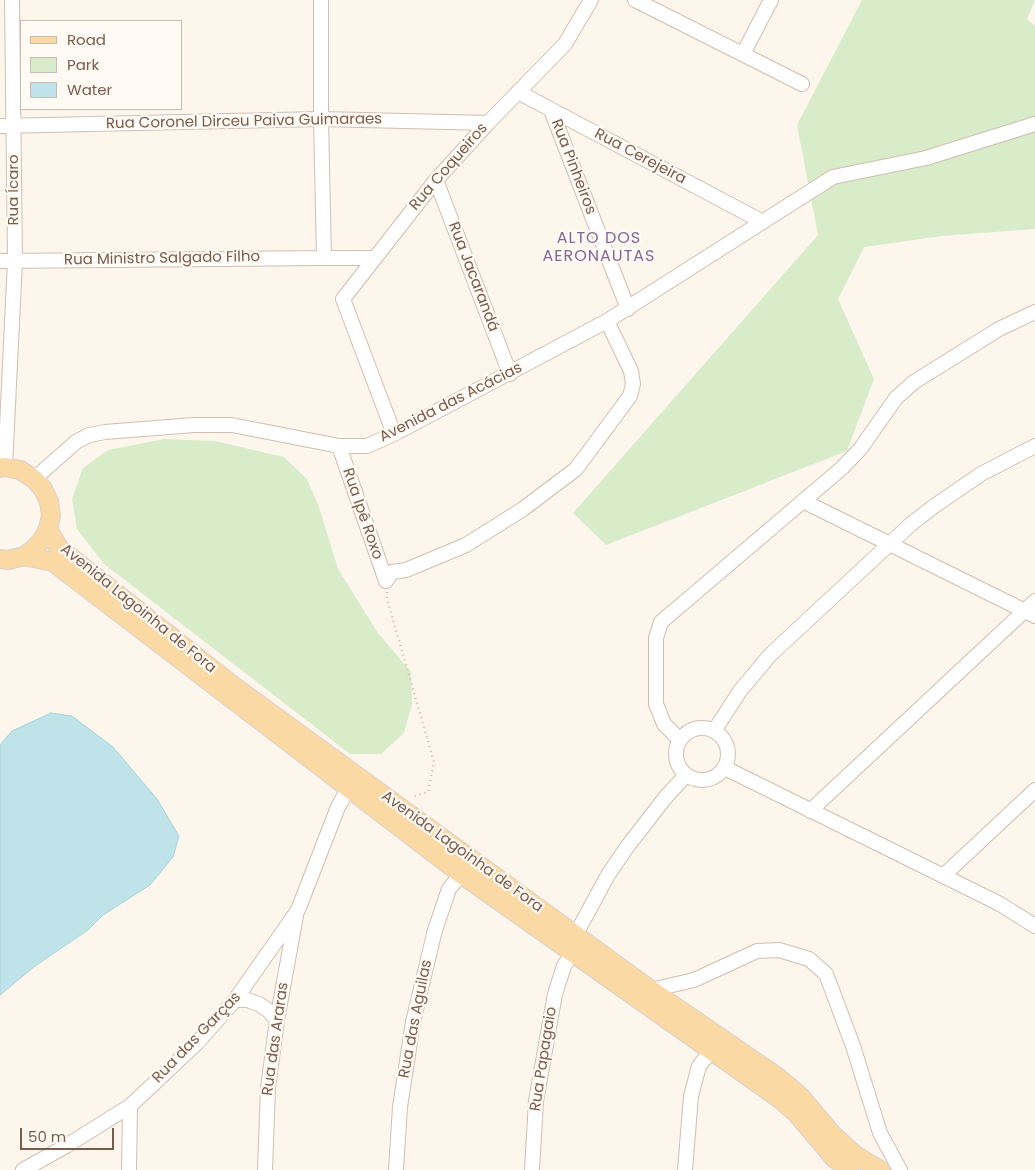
<!DOCTYPE html>
<meta charset="utf-8">
<style>
body{margin:0}
#map{position:relative;width:1035px;height:1170px;overflow:hidden;background:#fdf6ec;font-family:Poppins,sans-serif}
canvas{display:block}
.legend{position:absolute;left:20px;top:20px;width:162px;height:90px;box-sizing:border-box;background:#fffaf3;border:1px solid #cabbb1;margin:0;padding:6px 9px;list-style:none;font-size:15px;color:#7a5c4d}
.legend li{display:flex;align-items:center;gap:10px;height:25px}
.legend b{width:25px;border:1px solid #cabbb1}
.scale{position:absolute;left:20px;top:1128px;width:94px;height:22px;box-sizing:border-box;border:2px solid #7a5c4d;border-top:0;padding-left:6px;font-size:15px;line-height:18px;white-space:nowrap;color:#7a5c4d;-webkit-text-stroke:4px #fffaf3;paint-order:stroke}
</style>
<div id="map">
<canvas width="1035" height="1170"></canvas>
<ul class="legend">
<li><b style="height:6px;background:#fbd9a5"></b>Road</li>
<li><b style="height:14px;background:#d8ecc9"></b>Park</li>
<li><b style="height:14px;background:#bfe3e8"></b>Water</li>
</ul>
<div class="scale">50 m</div>
</div>
<script>
const c = document.querySelector('canvas').getContext('2d');
c.lineJoin = 'round';
function fillPath(path, color) {
  c.fillStyle = color;
  c.fill(path, 'evenodd');
}
function shape(rows) {
  const path = new Path2D();
  for (const r of rows) {
    if (r.length === 3) {
      path.moveTo(r[0] + r[2], r[1]);
      path.arc(r[0], r[1], r[2], 0, 2 * Math.PI);
      continue;
    }
    path.moveTo(r[0], r[1]);
    for (let i = 2; i < r.length; i += 2) path.lineTo(r[i], r[i + 1]);
  }
  return path;
}
function trace(path, color, width, dash) {
  c.strokeStyle = color;
  c.lineWidth = width;
  c.lineCap = dash ? 'butt' : 'round';
  c.setLineDash(dash || []);
  c.stroke(path);
}
function label(font, color, halo, rows, align = 'center') {
  c.font = font + ' Poppins,sans-serif';
  c.lineWidth = 4.5;
  c.setLineDash([]);
  c.textBaseline = 'middle';
  c.strokeStyle = halo;
  c.fillStyle = color;
  for (const [text, x, y, turn = 0] of rows) {
    c.save();
    c.translate(x, y);
    c.rotate((+turn || 0) * Math.PI / 180);
    c.textAlign = isNaN(turn) ? turn : align;
    if (halo) c.strokeText(text, 0, 0);
    c.fillText(text, 0, 0);
    c.restore();
  }
}
const green = shape([
 [862,0,1035,0,1027,19,1035,26,1035,229,942,236,864,247,838,299,874,379,847,451,606,545,573,513,818,235,797,125],
 [164,439,215,441,284,457,307,479,319,507,338,569,378,633,411,672,412,704,404,733,381,754,350,754,104,564,77,529,72,499,83,468,108,450]
]);
const water = shape([
 [51,713,72,716,113,747,157,799,179,836,173,857,150,885,103,915,88,930,35,966,0,995,0,745,12,731,51,713]
]);
const path = shape([
 [387,592,387,599,434,762,428,792,411,797]
]);
const minor = shape([
 [321,0,321,119,324,258,373,258],
 [635,0,802,84],
 [743,54,771,0],
 [518,92,763,222],
 [551,110,628,309],
 [0,126,321,119,488,123],
 [436,180,510,374],
 [0,261,324,258],
 [394,434,343,299,436,180,488,123,565,44,591,0],
 [339,446,386,581],
 [5,467,15,261,12,0],
 [34,479,76,442,89,435,105,432,194,425,232,425,339,446,367,446,394,434,607,321,833,177,926,158,1035,124],
 [803,501,1035,616],
 [386,581,392,572,406,570,466,545,523,509,576,469,630,396,633,384,631,371,607,321],
 [702,754,26],
 [714,731,740,691,770,655,910,525,933,507,981,474,1035,446],
 [680,740,664,724,656,704,656,638,661,622,842,468,861,448,896,398,914,382,999,329,1035,312],
 [725,768,1000,904,1035,926],
 [810,811,1035,601],
 [943,876,1035,790],
 [576,934,608,875,627,847,665,798,686,775],
 [651,990,694,980,757,951,779,950,809,959,826,974,853,1046,880,1133,900,1170],
 [235,1000,247,1000,259,1004,269,1011,277,1020],
 [23,1170,66,1146,130,1106,196,1044,235,1000,298,910,338,807,348,789,354,782],
 [129,1170,130,1106],
 [265,1170,268,1088,277,1020,296,916],
 [396,1170,400,1107,413,1022,435,930,449,889,461,874],
 [532,1170,536,1101,555,994,564,966,572,953],
 [685,1170,691,1096,699,1066,711,1051]
]);
const major = shape([
 [0,468,5,467,20,470,34,479,43,489,49,502,51,515,48,529,42,540,34,549,24,556,8,560,0,559],
 [48,529,59,548,235,687,651,990,779,1078,800,1096,833,1135,855,1155,880,1170],
 [24,556,53,562,461,874,780,1099,797,1114,834,1158,849,1170]
]);
const streetNames = [
 ["Rua Coronel Dirceu Paiva Guimaraes",244,122,-1],
 ["Rua Cerejeira",640,157,28],
 ["Rua Coqueiros",449,167,-49],
 ["Rua Pinheiros",573,167,69],
 ["Rua Ícaro",14,190,-90],
 ["Rua Ministro Salgado Filho",162,259,-1],
 ["Rua Jacarandá",473,277,69],
 ["Avenida das Acácias",451,403,-27],
 ["Rua Ipê Roxo",362,514,71],
 ["Avenida Lagoinha de Fora",138,609,39],
 ["Avenida Lagoinha de Fora",462,852,36],
 ["Rua das Aguilas",416,1019,-79],
 ["Rua das Garças",197,1038,-46],
 ["Rua das Araras",276,1039,-82],
 ["Rua Papagaio",544,1059,-81]
];
const neighbourhoodNames = [
 ["ALTO DOS",599,239],
 ["AERONAUTAS",599,257]
];
fillPath(green, '#d8ecc9');
fillPath(water, '#bfe3e8');
trace(water, '#a5d3da', 1);
trace(minor, '#d1beb0', 16);
trace(major, '#dad1cd', 20);
trace(path, '#d9b8a5', 2.5, [1, 4]);
trace(minor, '#fff', 14);
trace(major, '#fbd9a5', 18);
label('15px', '#7a5c4d', '#fffaf3', streetNames);
c.letterSpacing = '1px';
label('16px', '#846695', '#fffaf3', neighbourhoodNames);
c.letterSpacing = '0px';
</script>
